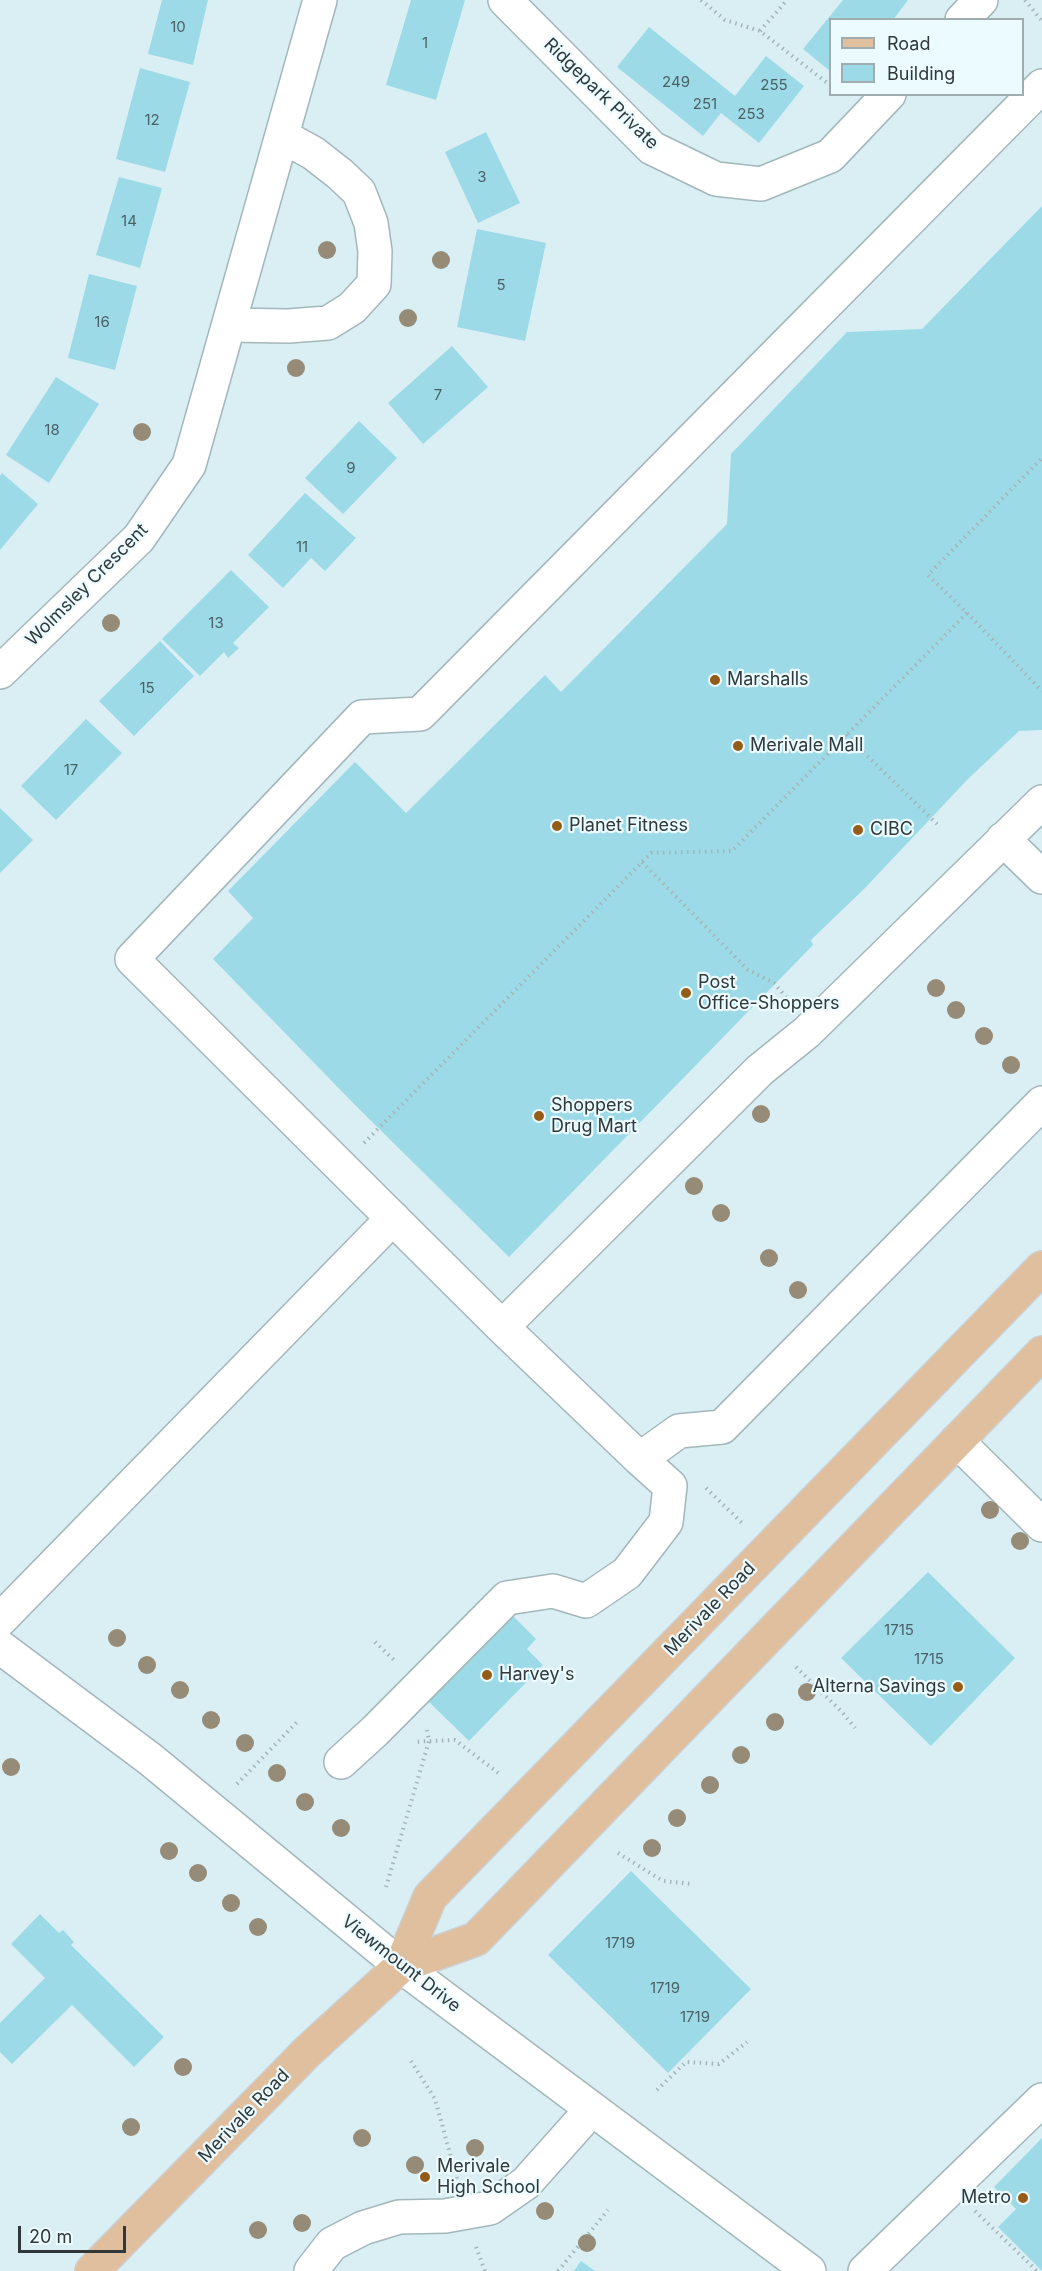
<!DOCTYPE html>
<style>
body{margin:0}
#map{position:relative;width:1042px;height:2271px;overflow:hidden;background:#daeff4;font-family:Inter,sans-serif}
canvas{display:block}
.legend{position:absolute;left:829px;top:18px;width:195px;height:78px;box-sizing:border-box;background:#ebfbff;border:2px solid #a0adb0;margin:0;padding:8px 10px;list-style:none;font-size:18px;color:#30383a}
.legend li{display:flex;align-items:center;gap:12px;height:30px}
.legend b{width:30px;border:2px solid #a0adb0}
.scale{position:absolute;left:18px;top:2226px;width:108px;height:27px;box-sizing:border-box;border:3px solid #30383a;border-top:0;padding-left:8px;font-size:18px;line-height:21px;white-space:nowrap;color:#30383a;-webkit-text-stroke:4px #ebfbff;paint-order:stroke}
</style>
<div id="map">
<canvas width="1042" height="2271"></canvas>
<ul class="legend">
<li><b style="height:8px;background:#dfbf9e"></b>Road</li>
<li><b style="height:16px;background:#9ddae8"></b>Building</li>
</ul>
<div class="scale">20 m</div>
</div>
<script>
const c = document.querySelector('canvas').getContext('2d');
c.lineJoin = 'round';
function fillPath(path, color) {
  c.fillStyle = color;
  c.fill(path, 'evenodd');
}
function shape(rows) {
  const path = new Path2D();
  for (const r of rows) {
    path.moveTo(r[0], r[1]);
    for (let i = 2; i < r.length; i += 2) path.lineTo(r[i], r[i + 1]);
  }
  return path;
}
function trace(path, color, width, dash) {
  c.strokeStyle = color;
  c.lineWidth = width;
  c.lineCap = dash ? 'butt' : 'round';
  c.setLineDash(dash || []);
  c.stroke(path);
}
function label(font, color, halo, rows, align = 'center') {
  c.font = font + ' Inter,sans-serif';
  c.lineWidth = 4.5;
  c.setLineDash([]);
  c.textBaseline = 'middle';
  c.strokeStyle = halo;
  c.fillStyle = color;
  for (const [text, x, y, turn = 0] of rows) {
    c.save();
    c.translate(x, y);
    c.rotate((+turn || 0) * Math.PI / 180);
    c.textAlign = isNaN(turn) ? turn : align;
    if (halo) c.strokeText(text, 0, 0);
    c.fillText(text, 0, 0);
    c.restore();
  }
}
const building = shape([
 [162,0,208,0,193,65,148,54],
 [411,0,465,0,436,100,386,85],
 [843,0,908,0,893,20,830,20,830,71,803,49],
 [649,27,735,96,766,56,804,86,759,143,721,113,703,136,617,67],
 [140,68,190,82,165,172,116,159],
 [486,132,520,203,478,223,445,152],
 [119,177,162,188,140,268,96,255],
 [1042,206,1042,730,1019,731,968,779,865,888,811,940,813,945,509,1257,357,1107,213,959,253,918,228,891,355,762,406,813,545,675,561,692,727,524,731,454,847,332,922,329],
 [477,229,546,243,525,341,457,327],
 [89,274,137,286,115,370,68,358],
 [452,346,488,387,423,444,388,403],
 [56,377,99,404,49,483,6,455],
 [359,421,397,458,343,514,305,478],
 [2,473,38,504,0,550,0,476],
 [305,493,356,538,325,571,311,558,283,588,248,555],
 [231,570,269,607,233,643,239,648,228,658,224,652,200,676,162,639],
 [160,641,194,676,134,736,99,701],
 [86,719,122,753,56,820,21,786],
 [0,808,33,840,0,873],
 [928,1572,1015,1658,931,1746,841,1658],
 [513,1616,536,1639,527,1649,543,1665,469,1741,428,1701,496,1619,503,1626],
 [631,1871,751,1989,668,2073,548,1955],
 [40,1914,59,1933,63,1930,74,1942,71,1945,164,2037,134,2067,72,2005,12,2064,0,2052,0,2023,45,1978,11,1944],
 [1042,2138,1042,2271,998,2227,1016,2209,994,2187],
 [581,2261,595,2271,574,2271]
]);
const path = shape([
 [701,0,725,20,760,31,830,85],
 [1025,0,1042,21],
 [760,31,787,0],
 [967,613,1042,691],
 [846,735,940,827],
 [642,862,748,970,774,983,786,997],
 [364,1143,651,853,732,851,967,613,928,575,1042,458],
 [706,1488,744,1525],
 [375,1642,395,1661],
 [796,1667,842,1712,855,1728],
 [427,1730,429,1741,455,1740,501,1775],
 [237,1784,298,1721],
 [618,1853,663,1881,692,1884],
 [386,1887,429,1741,414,1742],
 [411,2061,435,2099,457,2179],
 [657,2090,686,2062,719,2064,747,2042],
 [975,2211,1037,2271],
 [476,2247,485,2271],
 [558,2271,608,2210]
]);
const minor = shape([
 [505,0,652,148,716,179,761,184,830,156,889,94],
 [962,20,981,0],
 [1042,86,420,714,362,717,132,959,502,1327,640,1459,679,1431,722,1427,1042,1103],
 [229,325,288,326,328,323,352,308,374,284,375,251,371,223,359,192,340,174,313,153,282,136],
 [0,672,139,538,189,465,320,0],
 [1003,839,1042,877],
 [502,1327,760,1070,807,1032,1042,802],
 [957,1441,1042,1525],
 [0,1620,393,1218],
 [0,1647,150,1759,401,1966,809,2271],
 [341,1762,375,1731,507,1598,553,1591,586,1601,627,1573,666,1522,670,1486,640,1459],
 [311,2271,332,2244,363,2228,399,2217,445,2216,490,2208,526,2183,592,2109],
 [865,2271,1042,2100]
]);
const major = shape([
 [401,1966,430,1897,1042,1268],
 [92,2271,307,2052,401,1966,476,1939,1042,1353]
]);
const trees = [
 [327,250],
 [441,260],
 [408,318],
 [296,368],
 [142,432],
 [111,623],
 [936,988],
 [956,1010],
 [984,1036],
 [1011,1065],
 [761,1114],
 [694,1186],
 [721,1213],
 [769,1258],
 [798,1290],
 [990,1510],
 [1020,1541],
 [117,1638],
 [147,1665],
 [180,1690],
 [807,1692],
 [211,1720],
 [775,1722],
 [245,1743],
 [741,1755],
 [11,1767],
 [277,1773],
 [710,1785],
 [305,1802],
 [677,1818],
 [341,1828],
 [652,1848],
 [169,1851],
 [198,1873],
 [231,1903],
 [258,1927],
 [183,2067],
 [131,2127],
 [362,2138],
 [475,2148],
 [415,2165],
 [545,2211],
 [302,2223],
 [258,2230],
 [587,2243]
];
const markers = [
 [715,680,6,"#945c17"],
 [738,746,6,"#945c17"],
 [557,826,6,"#945c17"],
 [858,830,6,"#945c17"],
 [686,993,6,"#945c17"],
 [539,1116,6,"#945c17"],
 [487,1675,6,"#945c17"],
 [958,1687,6,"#945c17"],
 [425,2177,6,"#945c17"],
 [1023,2198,6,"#945c17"]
];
const numberNames = [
 ["10",178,27],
 ["1",425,43],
 ["249",676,82],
 ["255",774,85],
 ["251",705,104],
 ["253",751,114],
 ["12",152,120],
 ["3",482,177],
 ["14",129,221],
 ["5",501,285],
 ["16",102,322],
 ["7",438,395],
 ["18",52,430],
 ["9",351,468],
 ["11",302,547],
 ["13",216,623],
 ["15",147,688],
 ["17",71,770],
 ["1715",899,1630],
 ["1715",929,1659],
 ["1719",620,1943],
 ["1719",665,1988],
 ["1719",695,2017]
];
const streetNames = [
 ["Ridgepark Private",601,94,44],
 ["Wolmsley Crescent",87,585,-45],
 ["Merivale Road",710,1609,-46],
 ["Viewmount Drive",401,1964,38],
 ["Merivale Road",244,2116,-46]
];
const poiNames = [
 ["Marshalls",727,680],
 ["Merivale Mall",750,746],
 ["Planet Fitness",569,826],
 ["CIBC",870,830],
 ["Post",698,983],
 ["Office-Shoppers",698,1004],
 ["Shoppers",551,1106],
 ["Drug Mart",551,1127],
 ["Harvey's",499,1675],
 ["Alterna Savings",946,1687,"right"],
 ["Merivale",437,2167],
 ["High School",437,2188],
 ["Metro",1011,2198,"right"]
];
fillPath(building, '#9ddae8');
trace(minor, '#a3b7bb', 36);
trace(major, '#cdcfd0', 36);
trace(path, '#a4b5b9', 4, [1.5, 4.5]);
trace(minor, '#fff', 33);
trace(major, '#dfbf9e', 33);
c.fillStyle = '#968b76';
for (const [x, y] of trees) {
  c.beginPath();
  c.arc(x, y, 9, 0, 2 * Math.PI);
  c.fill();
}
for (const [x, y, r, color] of markers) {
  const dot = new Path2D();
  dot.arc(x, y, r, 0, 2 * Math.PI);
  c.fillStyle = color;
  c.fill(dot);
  trace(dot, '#ebfbff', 2);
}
label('15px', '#4b6066', null, numberNames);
label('18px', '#30383a', '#ebfbff', streetNames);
label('18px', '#30383a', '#ebfbff', poiNames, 'left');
</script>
